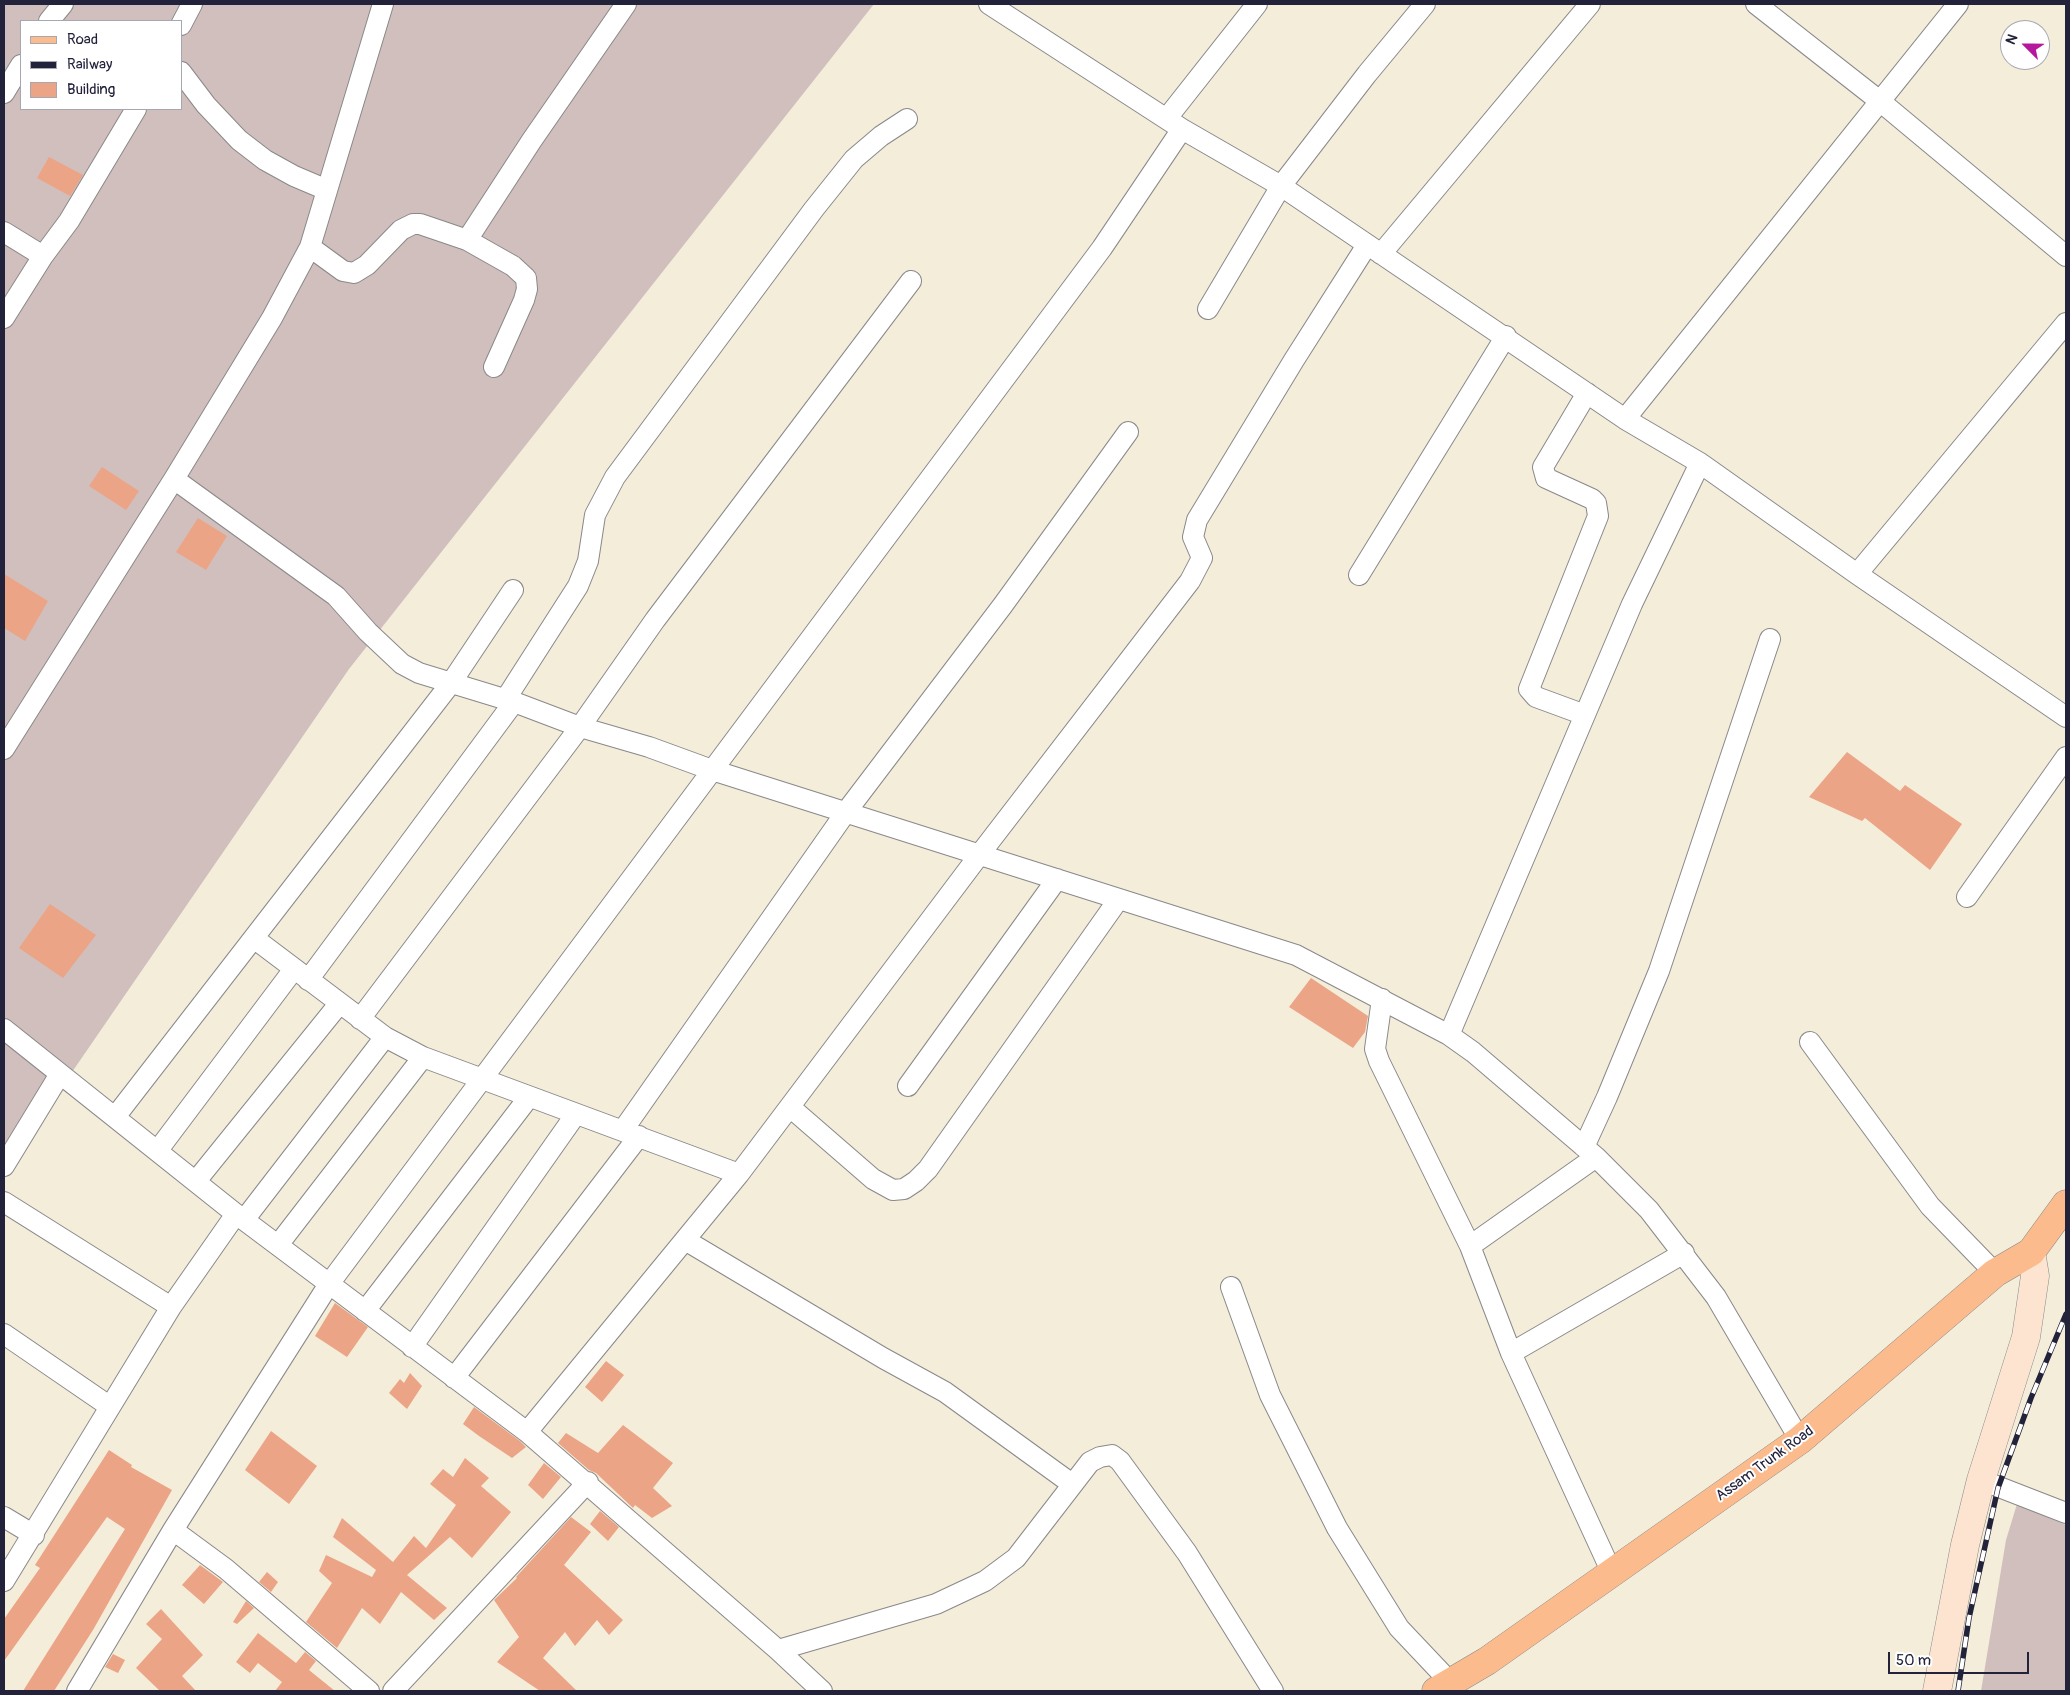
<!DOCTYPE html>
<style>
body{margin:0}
#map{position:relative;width:2070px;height:1695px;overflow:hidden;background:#f3edda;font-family:Pangolin,sans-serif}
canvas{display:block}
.frame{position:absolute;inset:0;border:5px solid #22223b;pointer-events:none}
.legend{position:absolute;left:20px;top:20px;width:162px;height:90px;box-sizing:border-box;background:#fff;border:1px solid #a7a7b1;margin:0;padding:6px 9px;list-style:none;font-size:15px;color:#22223b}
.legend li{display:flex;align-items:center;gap:10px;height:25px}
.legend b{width:25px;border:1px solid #a7a7b1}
.north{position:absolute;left:2000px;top:20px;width:50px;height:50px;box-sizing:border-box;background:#fff;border:1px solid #a7a7b1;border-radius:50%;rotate:293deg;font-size:14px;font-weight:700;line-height:20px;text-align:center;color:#22223b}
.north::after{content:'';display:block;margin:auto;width:18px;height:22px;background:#b5179e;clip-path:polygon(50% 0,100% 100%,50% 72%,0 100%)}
.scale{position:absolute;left:1888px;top:1652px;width:141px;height:22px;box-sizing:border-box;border:2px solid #22223b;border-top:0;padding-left:6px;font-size:15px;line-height:18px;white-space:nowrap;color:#22223b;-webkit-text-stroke:4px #fff;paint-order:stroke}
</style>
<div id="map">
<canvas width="2070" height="1695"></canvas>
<div class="frame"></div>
<ul class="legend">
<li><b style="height:6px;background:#fbbb8d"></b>Road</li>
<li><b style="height:6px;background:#22223b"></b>Railway</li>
<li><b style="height:14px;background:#eca486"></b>Building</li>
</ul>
<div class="north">N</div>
<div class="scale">50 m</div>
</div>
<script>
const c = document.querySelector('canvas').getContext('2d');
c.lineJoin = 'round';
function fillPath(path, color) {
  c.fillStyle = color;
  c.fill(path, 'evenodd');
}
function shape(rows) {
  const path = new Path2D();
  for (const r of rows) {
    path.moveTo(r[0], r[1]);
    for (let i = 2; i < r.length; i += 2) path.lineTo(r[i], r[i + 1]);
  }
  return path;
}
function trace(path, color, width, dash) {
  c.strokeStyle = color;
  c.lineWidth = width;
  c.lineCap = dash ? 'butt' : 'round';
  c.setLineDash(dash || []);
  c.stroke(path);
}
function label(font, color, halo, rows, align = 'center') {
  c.font = font + ' Pangolin,sans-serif';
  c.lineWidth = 4;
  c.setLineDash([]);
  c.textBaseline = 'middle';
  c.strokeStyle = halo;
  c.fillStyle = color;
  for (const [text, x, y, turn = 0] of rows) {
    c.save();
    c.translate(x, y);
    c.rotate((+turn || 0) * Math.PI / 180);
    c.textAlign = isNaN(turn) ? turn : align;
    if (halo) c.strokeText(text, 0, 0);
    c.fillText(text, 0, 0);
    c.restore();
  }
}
const industrial = shape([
 [4,4,874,4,349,669,4,1171],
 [21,21,181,21,181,109,21,109],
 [2017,1504,2066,1525,2066,1691,1981,1691,2006,1540]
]);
const building = shape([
 [49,157,83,175,70,196,37,178],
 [102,467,139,491,126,510,89,486],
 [198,518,227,536,206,570,176,552],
 [4,574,48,601,25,641,4,628],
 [1847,752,1900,791,1905,785,1962,824,1930,870,1865,818,1862,821,1809,797],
 [50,904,96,935,63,978,19,948],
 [1311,978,1368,1016,1365,1032,1353,1048,1289,1007],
 [335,1303,368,1327,347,1357,315,1336],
 [606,1361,624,1375,602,1402,585,1387],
 [410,1373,422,1386,407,1409,389,1393,400,1379,404,1383],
 [474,1407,520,1441,526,1447,512,1458,479,1436,463,1424],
 [623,1425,673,1463,653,1488,672,1506,652,1518,635,1505,633,1508,596,1473,589,1470,558,1443,566,1433,598,1453],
 [271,1431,317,1466,289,1504,245,1470],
 [109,1450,132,1465,131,1467,172,1490,93,1630,54,1691,23,1691,125,1529,107,1517,4,1661,4,1619,40,1568,35,1565],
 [465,1458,489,1478,481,1486,511,1512,472,1558,450,1537,407,1575,447,1608,434,1620,401,1592,380,1624,362,1608,337,1648,306,1622,332,1583,319,1571,326,1555,372,1577,376,1570,333,1537,342,1518,393,1562,414,1536,426,1548,456,1505,430,1484,443,1469,453,1477],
 [544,1463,561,1477,543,1499,528,1485],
 [600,1511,619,1527,608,1541,590,1524],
 [571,1517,591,1532,564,1565,623,1620,609,1635,597,1620,575,1646,565,1632,543,1658,577,1691,540,1691,497,1662,519,1637,494,1600,517,1578,516,1577],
 [200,1565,223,1582,204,1604,182,1585],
 [267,1572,278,1582,271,1592,259,1582],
 [246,1601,254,1608,237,1624,233,1622],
 [161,1609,203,1655,182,1676,196,1691,160,1691,136,1668,162,1639,146,1624],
 [258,1633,296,1663,305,1652,316,1661,309,1670,335,1691,275,1691,282,1682,258,1663,250,1673,236,1662],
 [113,1654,125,1660,118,1673,105,1667]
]);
const minor = shape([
 [989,4,1182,129,1281,186,1625,419,1700,463,1857,574,2066,717],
 [1756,4,1881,102,2066,256],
 [49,21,63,4],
 [181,25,192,4],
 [181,72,206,105,239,140,265,160,294,176,327,190],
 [4,93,21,65],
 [1167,118,1257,4],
 [4,232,43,256],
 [467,240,532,140,626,4],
 [310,247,343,271,354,273,367,265,401,230,413,224,420,224,467,240,513,266,526,278,527,289,524,300,494,367],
 [1381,254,1590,4],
 [1208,309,1281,186,1367,74,1425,4],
 [4,318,43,256,69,221,136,109],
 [1625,419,1958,4],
 [174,479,336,596,368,632,402,664,419,673,514,702,580,727,649,747,712,770,1296,955,1449,1035,1473,1052,1596,1157,1649,1210,1716,1297,1800,1440],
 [1857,574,2066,323],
 [1359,575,1506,336],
 [505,700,578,586,588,561,595,515,615,477,814,209,854,159,881,136,907,119],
 [1585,715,1536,697,1529,689,1598,516,1596,503,1592,499,1546,478,1543,467,1587,393],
 [4,749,174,479,272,318,310,247,383,4],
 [1967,897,2066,757],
 [255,939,385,1037,423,1057,739,1174],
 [308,980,514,702],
 [1382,999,1375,1049,1379,1061,1470,1246,1511,1353,1612,1573],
 [360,1019,580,727,655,620,911,281],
 [4,1029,236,1214,527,1432,778,1650,822,1691],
 [1449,1035,1632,604,1700,463],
 [1810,1042,1930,1206,1995,1273],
 [908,1086,1057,879],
 [790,1107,873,1179,893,1190,904,1189,916,1181,928,1169,1118,900],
 [115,1117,451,683,513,590],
 [623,1130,846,812,1003,605,1128,432],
 [1584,1147,1607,1097,1659,971,1770,639],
 [158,1150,294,969],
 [4,1166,60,1074],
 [196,1181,339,1004],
 [4,1202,171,1307],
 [244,1220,385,1037],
 [685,1240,883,1358,945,1392,1072,1484],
 [278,1245,423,1057],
 [1470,1246,1596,1157],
 [1231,1287,1270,1395,1337,1528,1399,1628,1451,1683],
 [365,1311,529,1097],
 [4,1334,109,1406],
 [412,1347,576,1114],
 [1511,1353,1684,1253],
 [454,1378,639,1136],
 [527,1432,739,1174,980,854,1190,581,1202,558,1193,537,1197,520,1294,360,1367,245],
 [1981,1480,2066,1513],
 [4,1517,34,1535],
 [173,1530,226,1569,369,1691],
 [4,1581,171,1307,236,1214],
 [778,1650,936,1604,985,1581,1016,1558,1090,1462,1100,1457,1112,1455,1120,1461,1187,1553,1273,1691],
 [77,1691,173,1530,329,1284,1102,248,1182,129],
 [393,1691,588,1482]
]);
const secondary = shape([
 [1937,1691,1965,1545,1981,1480,2026,1337,2035,1276,2031,1252]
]);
const primary = shape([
 [1436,1691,1487,1661,1800,1440,1995,1273,2031,1252,2066,1204]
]);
const rail = shape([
 [1958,1691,1969,1618,1998,1488,2031,1398,2066,1314]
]);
const streetNames = [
 ["Assam Trunk Road",1765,1464,-36]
];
fillPath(industrial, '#d1bfbd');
fillPath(building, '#eca486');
trace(minor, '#8a888a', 22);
trace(secondary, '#8a888a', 29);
trace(primary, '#8a888a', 29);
trace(minor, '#fff', 20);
trace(secondary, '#fde4d1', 28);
trace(primary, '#fbbb8d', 28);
trace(rail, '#22223b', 5.5);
trace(rail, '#fff', 4, [11]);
label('15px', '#22223b', '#fff', streetNames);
</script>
